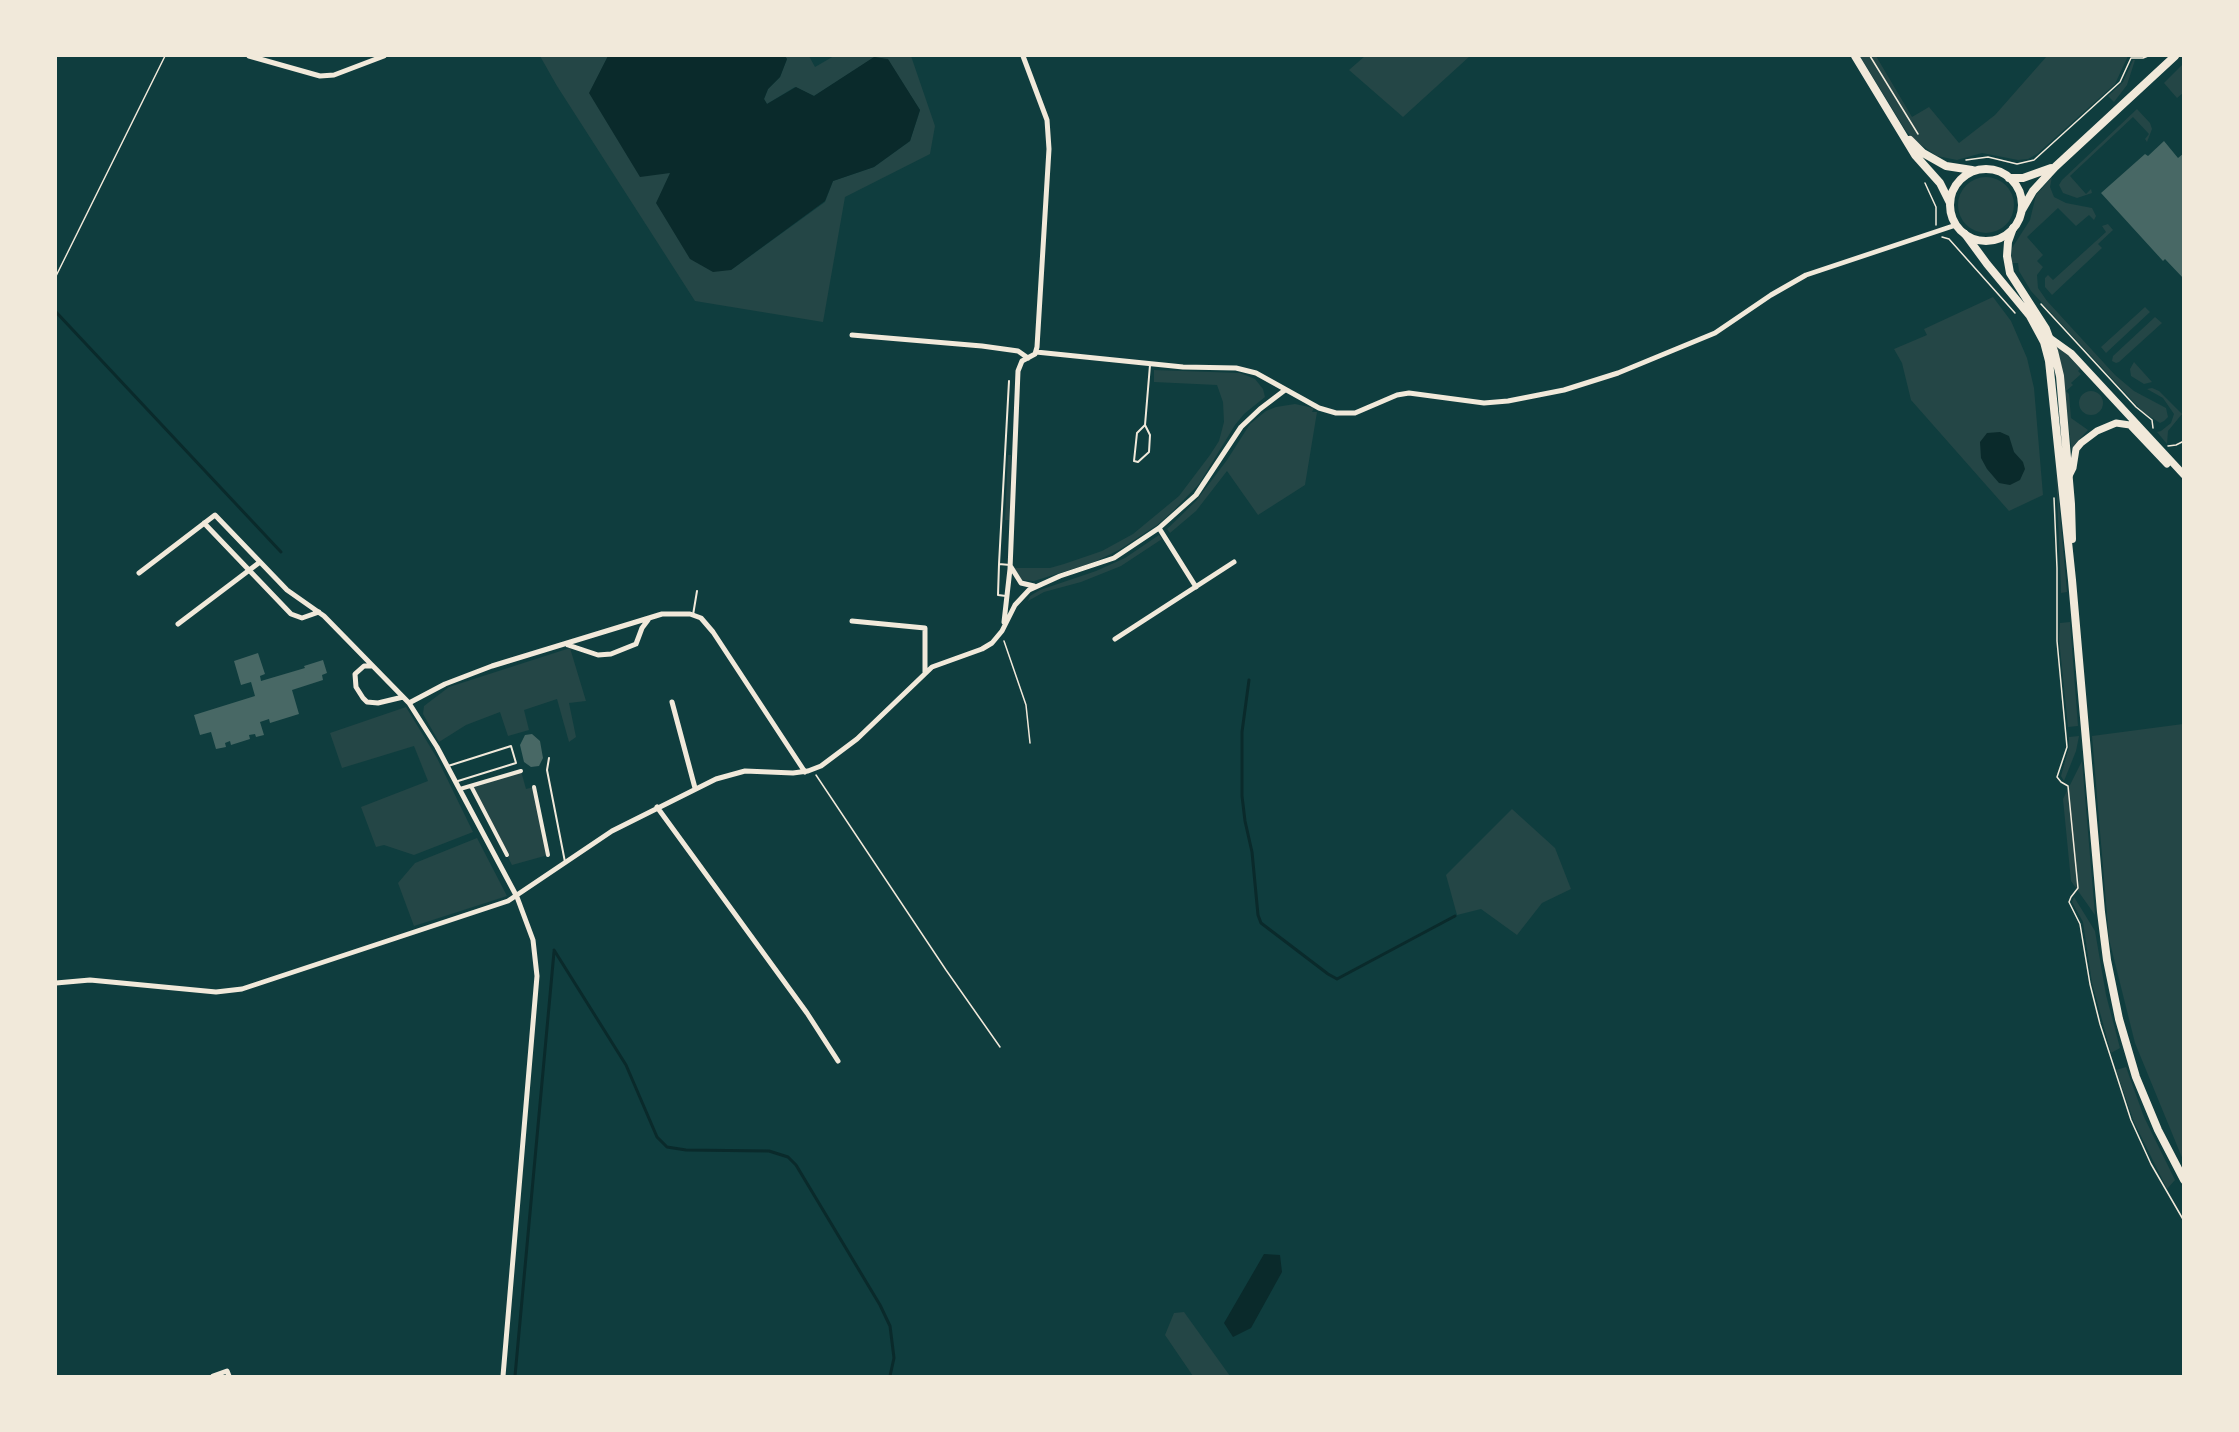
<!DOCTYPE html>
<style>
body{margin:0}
#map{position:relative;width:2239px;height:1432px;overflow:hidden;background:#0f3d3e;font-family:Signika,sans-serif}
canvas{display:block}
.frame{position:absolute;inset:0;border:57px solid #f1e9da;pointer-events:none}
</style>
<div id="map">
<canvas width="2239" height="1432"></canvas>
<div class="frame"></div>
</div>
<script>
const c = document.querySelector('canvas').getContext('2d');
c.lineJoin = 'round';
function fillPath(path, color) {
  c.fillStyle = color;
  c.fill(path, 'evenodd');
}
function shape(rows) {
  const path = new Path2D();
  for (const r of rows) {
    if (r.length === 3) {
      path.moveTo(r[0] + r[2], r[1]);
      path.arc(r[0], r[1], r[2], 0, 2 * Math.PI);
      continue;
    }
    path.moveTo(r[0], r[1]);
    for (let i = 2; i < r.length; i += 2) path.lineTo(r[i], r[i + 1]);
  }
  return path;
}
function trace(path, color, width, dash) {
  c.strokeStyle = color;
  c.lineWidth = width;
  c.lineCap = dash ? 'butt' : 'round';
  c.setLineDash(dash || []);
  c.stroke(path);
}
const green = shape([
 [540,56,608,56,590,93,670,172,731,270,825,202,833,181,874,167,910,141,920,110,888,60,875,57,814,96,795,87,767,104,764,99,768,89,780,77,787,59,785,56,809,56,815,67,834,56,911,56,935,126,930,154,845,197,823,322,695,301,557,86],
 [1365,56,1470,56,1403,117,1349,70],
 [1860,56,1876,56,1912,117,1929,107,1959,143,1995,115,2047,56,2128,56,2115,84,2037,154,2028,159,2018,160,1982,153,1957,160,1937,156,1917,142,1906,131],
 [2133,60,2135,60,2127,85,2114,102,2108,96,2123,82],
 [2183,64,2183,93,2177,98,2164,83],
 [2137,109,2150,123,2152,129,2147,142,2145,139,2149,134,2133,117,2070,176,2086,194,2091,189,2092,193,2077,198,2063,193,2059,185,2062,180],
 [1986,205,28],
 [2052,177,2050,187,2054,197,2066,203,2092,208,2096,216,2094,220,2089,215,2076,226,2058,208,2027,237,2043,255,2037,261,2043,267,2037,275,2038,288,2047,301,2115,375,2134,391,2166,408,2168,417,2164,421,2160,423,2143,412,2031,291,2019,271,2018,263,2012,263,2012,248,2030,220,2036,195],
 [2108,224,2113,230,2098,244,2102,248,2052,295,2045,287,2045,278,2048,275,2053,280,2106,232,2102,226],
 [1993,297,2011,321,2027,358,2034,388,2043,495,2009,511,1911,400,1902,363,1894,349,1927,335,1924,329],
 [2145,307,2150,312,2106,353,2101,347],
 [2155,317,2162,323,2119,362,2116,363,2112,361,2113,356],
 [2057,347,2067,353,2080,369,2078,371,2081,374,2071,383,2073,385,2066,391,2069,394,2071,418,2088,430,2075,444,2072,453,2061,365],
 [2134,362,2152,382,2144,384,2131,376,2130,369],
 [1154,370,1240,373,1255,379,1263,389,1265,397,1244,414,1235,425,1199,484,1173,511,1157,525,1119,550,1092,563,1034,581,1022,580,1014,568,1050,568,1064,564,1102,551,1133,534,1179,496,1210,455,1219,441,1224,422,1223,402,1217,385,1154,382],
 [2152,388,2159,391,2182,414,2168,431,2167,444,2157,432,2161,431,2171,423,2174,414,2163,398,2147,389],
 [2091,403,12],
 [1295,404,1314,408,1312,412,1317,412,1305,485,1258,515,1227,471,1196,511,1170,533,1167,529,1196,501,1227,460,1250,424,1266,411,1276,407],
 [1008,455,1011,455,1010,520,1005,520],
 [2056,470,2067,592,2061,593,2060,565],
 [1159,535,1162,539,1121,566,1081,582,1044,592,1028,601,1030,596,1040,590,1096,571,1125,558],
 [2070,622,2078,726,2068,727,2059,639,2060,623],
 [570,648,586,701,569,703,576,737,569,742,557,699,524,710,529,730,508,736,500,712,466,725,439,742,423,714,424,706,449,687],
 [406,707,437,758,473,832,414,855,384,845,376,847,361,807,428,781,414,746,342,768,330,733],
 [2183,724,2184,724,2183,1160,2135,1043,2109,939,2092,736],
 [2079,736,2076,751,2064,781,2061,776,2069,747,2069,737],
 [2082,761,2095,915,2071,881,2063,799],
 [521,771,526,789,534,787,548,855,512,865,471,786],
 [1512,809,1555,848,1571,889,1542,903,1517,935,1481,909,1457,915,1446,875],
 [477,838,507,896,414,926,398,883,415,863],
 [2074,897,2095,931,2106,995,2120,1048,2111,1053,2092,983,2083,922,2072,902],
 [2126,1067,2144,1117,2175,1180,2167,1189,2134,1122,2116,1070],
 [1184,1312,1230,1376,1193,1376,1165,1335,1174,1313]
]);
const water = shape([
 [608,56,785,56,787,59,780,77,768,89,764,99,767,104,796,87,814,96,874,57,888,59,920,110,910,141,874,167,833,181,825,201,731,270,713,272,690,259,656,203,670,173,640,177,589,93],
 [2000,432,2009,436,2014,452,2023,462,2025,469,2020,480,2010,485,1999,483,1987,469,1981,458,1980,442,1987,433],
 [1264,1254,1280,1255,1282,1272,1251,1328,1233,1337,1224,1323]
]);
const stream = shape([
 [56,312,281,552],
 [1249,680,1242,732,1242,796,1245,821,1252,852,1258,915,1261,923,1328,974,1337,979,1455,916],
 [554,950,626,1065,657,1137,667,1147,686,1150,769,1151,788,1157,796,1165,880,1305,890,1326,894,1358,890,1376],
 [515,1376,554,952]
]);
const building = shape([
 [2164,141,2178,158,2184,153,2184,279,2165,259,2163,261,2101,193,2145,154,2148,156],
 [258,653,265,674,260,676,261,681,305,668,304,666,323,660,327,673,322,675,323,680,292,690,299,714,270,723,269,719,260,722,264,735,256,737,255,734,249,735,250,739,231,745,230,741,225,743,226,747,216,749,211,732,200,735,194,715,255,696,251,682,241,685,234,661],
 [532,734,540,741,543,758,539,766,531,767,524,762,520,745,525,735]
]);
const path = shape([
 [1870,56,1918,134],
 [1966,160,1988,157,2017,164,2034,160,2120,82,2131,58,2143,58,2148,56],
 [1925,183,1936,207,1936,225],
 [1942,237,1949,239,2015,313],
 [56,276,165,56],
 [2041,304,2136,407,2152,420,2153,428],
 [2168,446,2176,445,2184,441],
 [2183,454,2184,455],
 [2054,498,2057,568,2057,641,2067,747,2057,777,2061,782,2068,786,2078,888,2071,897,2069,902,2080,924,2090,984,2100,1024,2131,1120,2151,1164,2184,1221],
 [1004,641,1026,705,1030,743],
 [816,775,946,970,1000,1047]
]);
const service = shape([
 [1009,381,999,564,1010,565],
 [1145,425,1137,433,1134,461,1138,462,1149,452,1150,435,1145,425,1150,365],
 [999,564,998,595,1006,596],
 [693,615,697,591],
 [549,758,547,770,565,862],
 [448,766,511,746,516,763,458,781]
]);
const pedestrian = shape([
 [471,786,507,855],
 [534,787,548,855],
 [460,789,521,771]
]);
const minor = shape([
 [249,56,320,76,334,75,384,56],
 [852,335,982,346,1018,351,1028,358],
 [1036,352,1183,367,1236,368,1256,373,1319,408,1336,413,1355,413,1397,395,1409,393,1484,403,1508,401,1564,390,1618,373,1715,333,1771,295,1806,275,1956,225],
 [204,523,291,614,302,618,319,612],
 [1159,528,1196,587],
 [1011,567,1021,583,1034,586],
 [139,573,215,515,287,590,324,616,409,703,437,747,517,897,533,940,537,976,503,1376],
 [852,621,925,628,925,672],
 [1004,622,1010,569,1018,371,1022,361,1035,354,1037,347,1049,149,1047,120,1023,56],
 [178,624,260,562],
 [1115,639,1234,562],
 [568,645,598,655,611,654,636,644,642,628,648,620],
 [371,666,364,666,355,674,356,687,363,698,367,702,378,703,403,697],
 [672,702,695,788],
 [409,703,445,684,492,666,662,614,690,614,701,618,713,632,805,772],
 [657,807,807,1013,838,1061],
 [56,983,90,980,216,992,242,989,508,901,612,831,716,779,745,771,793,773,808,771,821,766,857,739,932,667,982,649,992,643,1002,631,1015,605,1029,590,1060,576,1114,558,1159,528,1196,495,1241,427,1260,409,1285,390],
 [213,1376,227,1371,229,1376]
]);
const tertiary = shape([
 [2050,338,2071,353,2184,475],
 [2069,476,2073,468,2076,449,2081,443,2097,431,2116,423,2130,425,2167,464]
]);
const secondary = shape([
 [2013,228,2008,242,2007,256,2010,273,2046,329,2054,351,2060,376,2071,504,2072,539],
 [1965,234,1987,264,2030,316,2044,342,2049,361,2072,580,2101,912,2107,960,2119,1019,2136,1077,2158,1130,2184,1180]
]);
const primary = shape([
 [1855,56,1915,155,1940,183,1950,203],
 [1910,140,1923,153,1946,166,1972,170],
 [1986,205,36],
 [2009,178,2023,178,2051,168],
 [2022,210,2033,191,2055,167,2175,56]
]);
fillPath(green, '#244646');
fillPath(water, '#0a2a2b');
trace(stream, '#0a2a2b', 3);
fillPath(building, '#486865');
trace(path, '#f1e9da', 1.5);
trace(service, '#f1e9da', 2);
trace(pedestrian, '#f1e9da', 4);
trace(minor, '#f1e9da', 5);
trace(tertiary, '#f1e9da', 7);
trace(secondary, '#f1e9da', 8);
trace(primary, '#f1e9da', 8);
</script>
